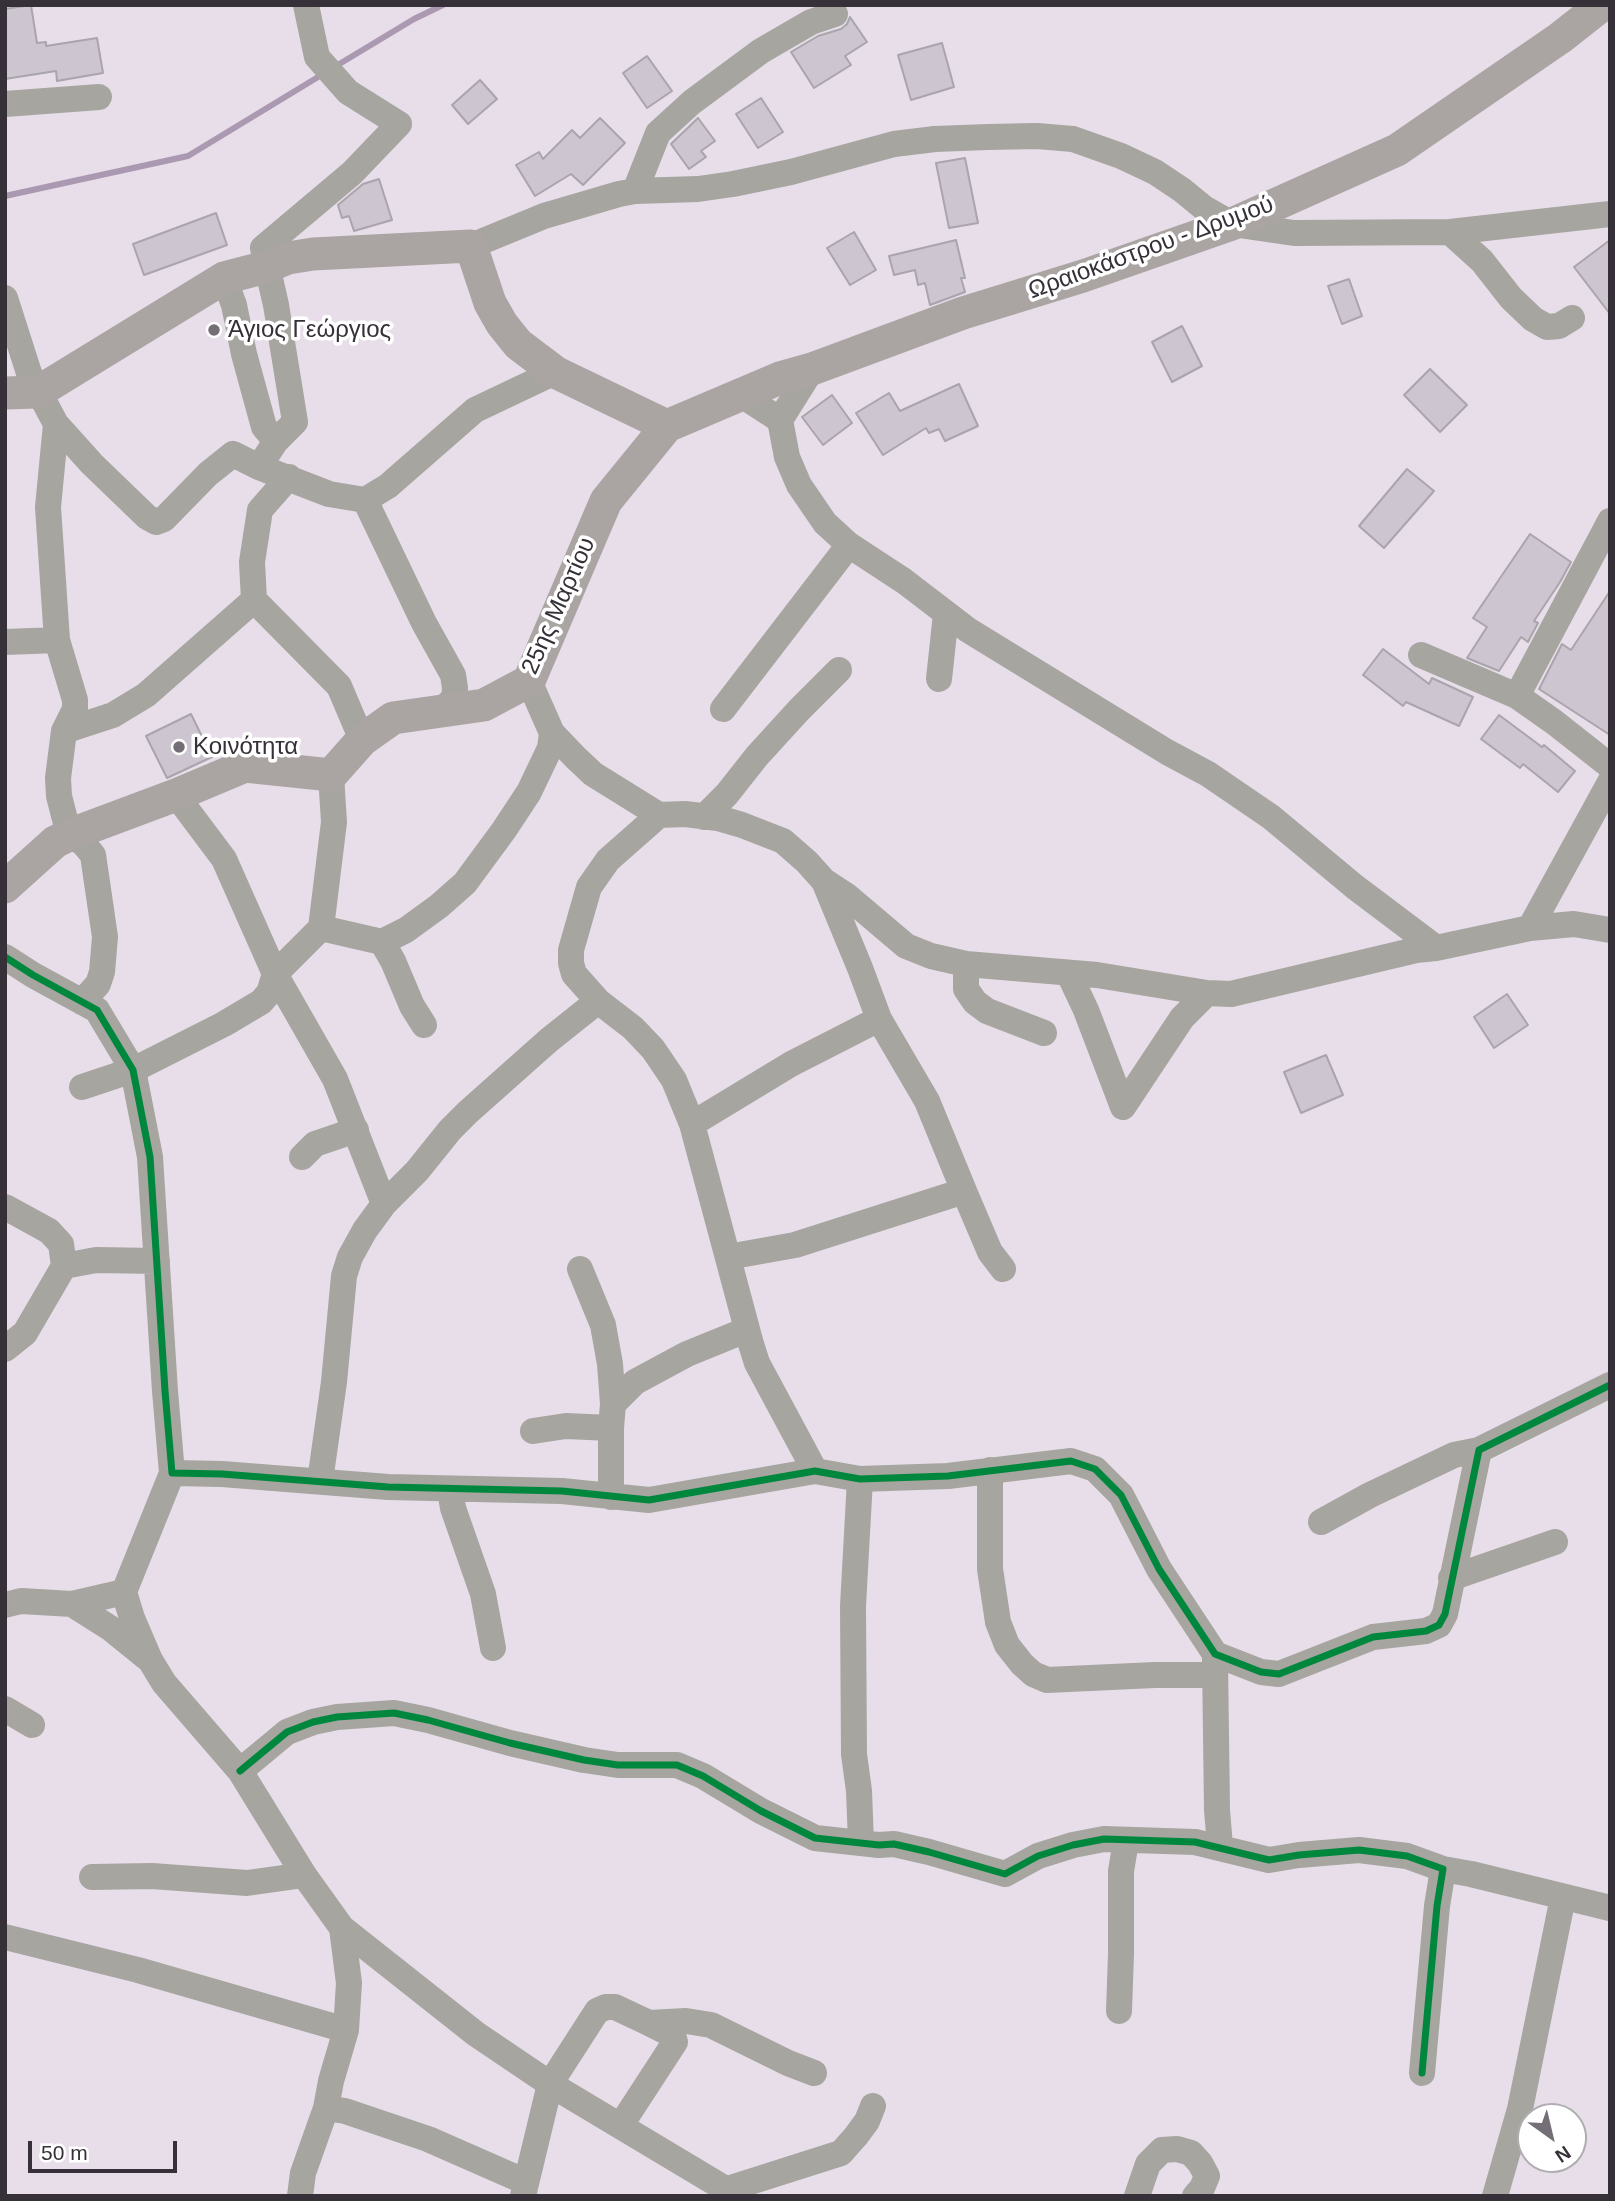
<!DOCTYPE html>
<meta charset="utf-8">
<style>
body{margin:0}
#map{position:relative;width:1615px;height:2201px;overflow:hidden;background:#e7deea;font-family:Arial,sans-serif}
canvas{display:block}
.frame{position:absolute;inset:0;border:7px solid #363138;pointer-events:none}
.north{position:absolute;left:1517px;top:2103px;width:70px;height:70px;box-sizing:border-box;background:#fff;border:2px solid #afadaf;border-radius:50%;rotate:146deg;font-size:19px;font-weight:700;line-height:28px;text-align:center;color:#363138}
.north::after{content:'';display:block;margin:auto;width:24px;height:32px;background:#746e76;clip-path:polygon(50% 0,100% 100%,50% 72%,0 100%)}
.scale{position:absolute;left:28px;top:2141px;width:149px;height:32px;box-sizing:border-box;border:4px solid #363138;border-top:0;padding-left:9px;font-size:21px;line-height:24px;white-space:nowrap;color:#363138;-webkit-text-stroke:5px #fff;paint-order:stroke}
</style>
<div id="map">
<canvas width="1615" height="2201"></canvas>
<div class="frame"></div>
<div class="north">N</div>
<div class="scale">50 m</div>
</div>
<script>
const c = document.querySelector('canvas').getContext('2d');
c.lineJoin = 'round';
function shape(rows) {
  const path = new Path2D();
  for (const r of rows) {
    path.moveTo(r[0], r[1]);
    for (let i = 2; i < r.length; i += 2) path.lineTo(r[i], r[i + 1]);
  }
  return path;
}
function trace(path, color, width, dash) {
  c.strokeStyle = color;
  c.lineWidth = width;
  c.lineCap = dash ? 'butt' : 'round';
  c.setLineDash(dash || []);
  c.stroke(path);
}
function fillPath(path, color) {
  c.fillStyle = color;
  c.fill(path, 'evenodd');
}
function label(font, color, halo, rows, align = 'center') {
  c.font = font + ' Arial,sans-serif';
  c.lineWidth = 7;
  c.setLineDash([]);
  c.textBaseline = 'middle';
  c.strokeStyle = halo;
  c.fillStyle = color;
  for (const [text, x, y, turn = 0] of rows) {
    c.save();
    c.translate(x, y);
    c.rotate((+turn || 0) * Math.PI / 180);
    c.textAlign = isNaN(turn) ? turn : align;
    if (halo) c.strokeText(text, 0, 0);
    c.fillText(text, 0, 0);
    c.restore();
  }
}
const stream = shape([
 [336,66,414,19,443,5],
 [5,196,188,156,323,74]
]);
const building = shape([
 [31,5,37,43,46,42,46,46,97,38,103,73,57,81,56,71,5,79,5,9,31,5],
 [850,17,867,42,845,56,851,65,814,88,791,52,818,36,841,29,847,24,850,17],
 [942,43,954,87,911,100,898,55,942,43],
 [647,56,672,91,647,108,623,73,647,56],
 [480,80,497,99,468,124,452,105,480,80],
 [761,98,783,132,758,148,736,114,761,98],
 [600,118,625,143,583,185,571,174,535,196,516,165,539,152,543,159,572,130,580,138,600,118],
 [698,118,715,141,701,151,706,157,689,169,671,144,698,118],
 [965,158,978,223,949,228,936,163,965,158],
 [379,179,392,220,354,231,349,216,342,218,338,205,363,184,379,179],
 [216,213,227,245,144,275,133,244,216,213],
 [854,232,876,270,850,285,827,248,854,232],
 [956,240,965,278,961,278,965,292,930,305,925,283,918,285,915,270,894,275,889,256,956,240],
 [1610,240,1610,314,1574,267,1610,240],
 [1349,279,1362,316,1342,324,1328,286,1349,279],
 [1182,326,1202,366,1172,382,1152,342,1182,326],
 [1430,369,1467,405,1440,432,1404,395,1430,369],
 [959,384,978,426,945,441,939,429,929,433,926,428,883,455,856,413,889,393,900,411,959,384],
 [832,395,852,423,823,445,802,417,832,395],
 [1407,469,1434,491,1384,548,1359,526,1407,469],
 [1530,534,1571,562,1560,582,1534,621,1538,623,1530,638,1528,642,1521,637,1499,671,1467,658,1487,627,1473,618,1530,534],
 [1610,591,1610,735,1539,689,1562,644,1571,650,1610,591],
 [1383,649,1429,684,1432,678,1473,697,1459,726,1406,702,1403,706,1363,675,1383,649],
 [191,714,212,757,167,778,146,736,191,714],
 [1499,715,1542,747,1544,745,1575,771,1558,792,1523,764,1520,768,1481,739,1499,715],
 [1507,994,1528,1025,1494,1048,1474,1017,1507,994],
 [1326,1055,1343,1095,1301,1113,1284,1072,1326,1055]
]);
const minor = shape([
 [5,104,99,97],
 [635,191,658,133,692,102,761,51,811,22,835,14],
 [1450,232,1482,261,1511,298,1533,319,1547,327,1559,326,1572,318],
 [471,246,544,216,619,194,635,191,698,189,733,184,791,172,894,144,935,139,988,137,1037,136,1073,139,1121,156,1155,172,1182,190,1204,208,1232,224,1294,233,1450,232,1610,214],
 [224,278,234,305,244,354,264,427,276,441],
 [5,298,29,373,56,424,48,507,57,640,75,700,75,709,64,731,58,778,59,796,69,835,83,843,93,855,105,937,102,972,98,984,82,1002],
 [740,394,780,420,812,369],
 [780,420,787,457,799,485,825,523,849,545,904,581,968,630,1167,752,1208,774,1271,817,1355,887,1436,948],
 [56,424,92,464,147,517,156,522,164,519,208,474,233,454,259,467,329,494,365,500,388,486,475,410,555,372],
 [259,467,276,441,295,422,276,305,263,248,352,173,399,124,348,92,317,57,306,5],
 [365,500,424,623,453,675,455,688,454,699,441,710],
 [1610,521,1517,696,1554,722,1610,766],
 [254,600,339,686,362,740],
 [5,642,57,640],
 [1421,655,1517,696],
 [939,679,946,614],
 [723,709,849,545],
 [64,731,113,715,146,695,254,600,252,562,260,510,289,477],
 [552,733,576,758,593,774,659,815,685,814,718,818,742,825,783,841,807,862,824,881,847,896,906,946,931,956,966,964,1097,975,1207,993,1231,994,1416,950,1436,948,1530,928,1574,924,1610,930],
 [176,795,224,859,275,974,335,1079,384,1204,365,1230,350,1257,344,1276,334,1382,320,1481],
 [704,817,727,794,757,756,799,710,839,670],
 [321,928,334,822,331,775],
 [1530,928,1610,782],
 [382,942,393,961,412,1006,424,1025],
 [5,957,33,975,97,1010,133,1070,150,1157,165,1391,172,1473,222,1474,388,1487,562,1491,649,1500,815,1471,860,1479,948,1476,1071,1461,1095,1469,1121,1495,1159,1569,1215,1654,1261,1672,1279,1674,1373,1637,1426,1631,1439,1625,1445,1614,1479,1450,1610,1385],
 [966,964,966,989,975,1002,987,1011,1044,1033],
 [1069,974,1086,1010,1123,1107,1182,1018,1207,993],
 [598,1001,574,974,571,963,571,950,589,887,608,860,659,815],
 [82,1087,133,1070,224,1024,261,1002,269,993,275,974,321,928,382,942,406,930,439,906,465,883,504,830,529,792,550,748,552,733,529,681],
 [302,1157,315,1144,356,1130],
 [964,1191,990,1252,1003,1269],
 [384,1204,417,1171,450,1130,468,1112,549,1040,598,1001,633,1028,653,1049,674,1080,692,1124],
 [5,1207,49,1231,61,1244,64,1266,25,1333,5,1349],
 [728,1257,795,1245,964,1191,927,1101,879,1019],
 [64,1266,96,1260,157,1261],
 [580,1269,603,1325,610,1364,613,1404],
 [533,1431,566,1426,611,1428],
 [990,1470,990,1569,998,1622,1007,1645,1022,1664,1033,1674,1047,1680,1155,1675,1214,1675],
 [815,1471,757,1363,751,1344,692,1124,791,1064,879,1019,860,968,824,881],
 [172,1473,124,1592,132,1618,150,1660,164,1683,240,1771,304,1875,342,1928,349,1983,346,2030,331,2081,326,2108,303,2173,300,2196],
 [860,1479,853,1606,854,1754,859,1791,861,1842],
 [450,1490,453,1508,483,1594,493,1648],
 [611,1497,611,1428,613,1404,635,1382,687,1354,746,1330],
 [1321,1522,1370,1495,1454,1455,1479,1450],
 [1451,1578,1555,1542],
 [72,1604,110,1628,147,1658],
 [5,1605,21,1601,72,1604,124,1592],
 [1215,1659,1217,1810,1220,1846],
 [5,1709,32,1725],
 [240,1771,287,1732,313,1722,337,1717,394,1713,428,1720,510,1743,584,1760,618,1765,677,1765,703,1776,761,1811,815,1838,879,1845,894,1844,929,1852,1005,1874,1038,1856,1073,1845,1104,1839,1195,1842,1269,1860,1299,1855,1359,1850,1407,1856,1443,1869,1437,1906,1422,2073],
 [1443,1869,1471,1874,1610,1908],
 [92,1877,152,1876,247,1883,304,1875],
 [342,1928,476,2034,550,2084,737,2196],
 [5,1937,138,1970,346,2030],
 [1119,2011,1121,1954,1121,1871,1126,1841],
 [326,2108,345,2111,428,2139,526,2182],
 [621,2125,675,2042,673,2035,649,2023,686,2021,711,2025,788,2063,814,2073],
 [728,2189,841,2153,856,2136,867,2121,873,2106],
 [523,2196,550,2084,597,2011,606,2007,615,2007,649,2023],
 [1137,2196,1148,2164,1162,2150,1177,2149,1191,2153,1200,2163,1207,2176,1202,2188,1195,2196],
 [1495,2196,1520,2109,1563,1897]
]);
const major = shape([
 [5,393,38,392,224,278,266,267,288,258,313,254,471,246,490,303,502,324,518,344,555,372,667,426],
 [5,887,55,842,69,835,176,795,245,766,331,775,362,740,393,718,484,705,529,681,606,501,667,426,780,378,812,369,963,313,1083,276,1232,224,1397,150,1560,38,1602,5]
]);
const cycleway = shape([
 [5,957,33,975,97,1010,133,1070,150,1157,165,1391,172,1473,222,1474,388,1487,562,1491,649,1500,815,1471,860,1479,948,1476,1071,1461,1095,1469,1121,1495,1159,1569,1215,1654,1261,1672,1279,1674,1373,1637,1426,1631,1439,1625,1445,1614,1479,1450,1610,1385],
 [240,1771,287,1732,313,1722,337,1717,394,1713,428,1720,510,1743,584,1760,618,1765,677,1765,703,1776,761,1811,815,1838,879,1845,894,1844,929,1852,1005,1874,1038,1856,1073,1845,1104,1839,1195,1842,1269,1860,1299,1855,1359,1850,1407,1856,1443,1869,1437,1906,1422,2073]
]);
const markers = [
 [214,330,7,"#746e76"],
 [179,747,7,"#746e76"]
];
const streetNames = [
 ["Ωραιοκάστρου - Δρυμού",1151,248,-20],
 ["25ης Μαρτίου",559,606,-66]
];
const poiNames = [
 ["Άγιος Γεώργιος",228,330],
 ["Κοινότητα",193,747]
];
trace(stream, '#ab98b1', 6);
fillPath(building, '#cdc5d0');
trace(building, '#aaa4ac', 2);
trace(minor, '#a6a59f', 26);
trace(major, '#aaa5a3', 33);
trace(cycleway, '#00873e', 7);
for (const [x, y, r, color] of markers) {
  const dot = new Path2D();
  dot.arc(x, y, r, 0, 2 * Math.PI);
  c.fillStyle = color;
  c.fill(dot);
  trace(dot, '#fff', 2.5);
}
label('24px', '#363138', '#fff', streetNames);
label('24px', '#363138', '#fff', poiNames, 'left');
</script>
